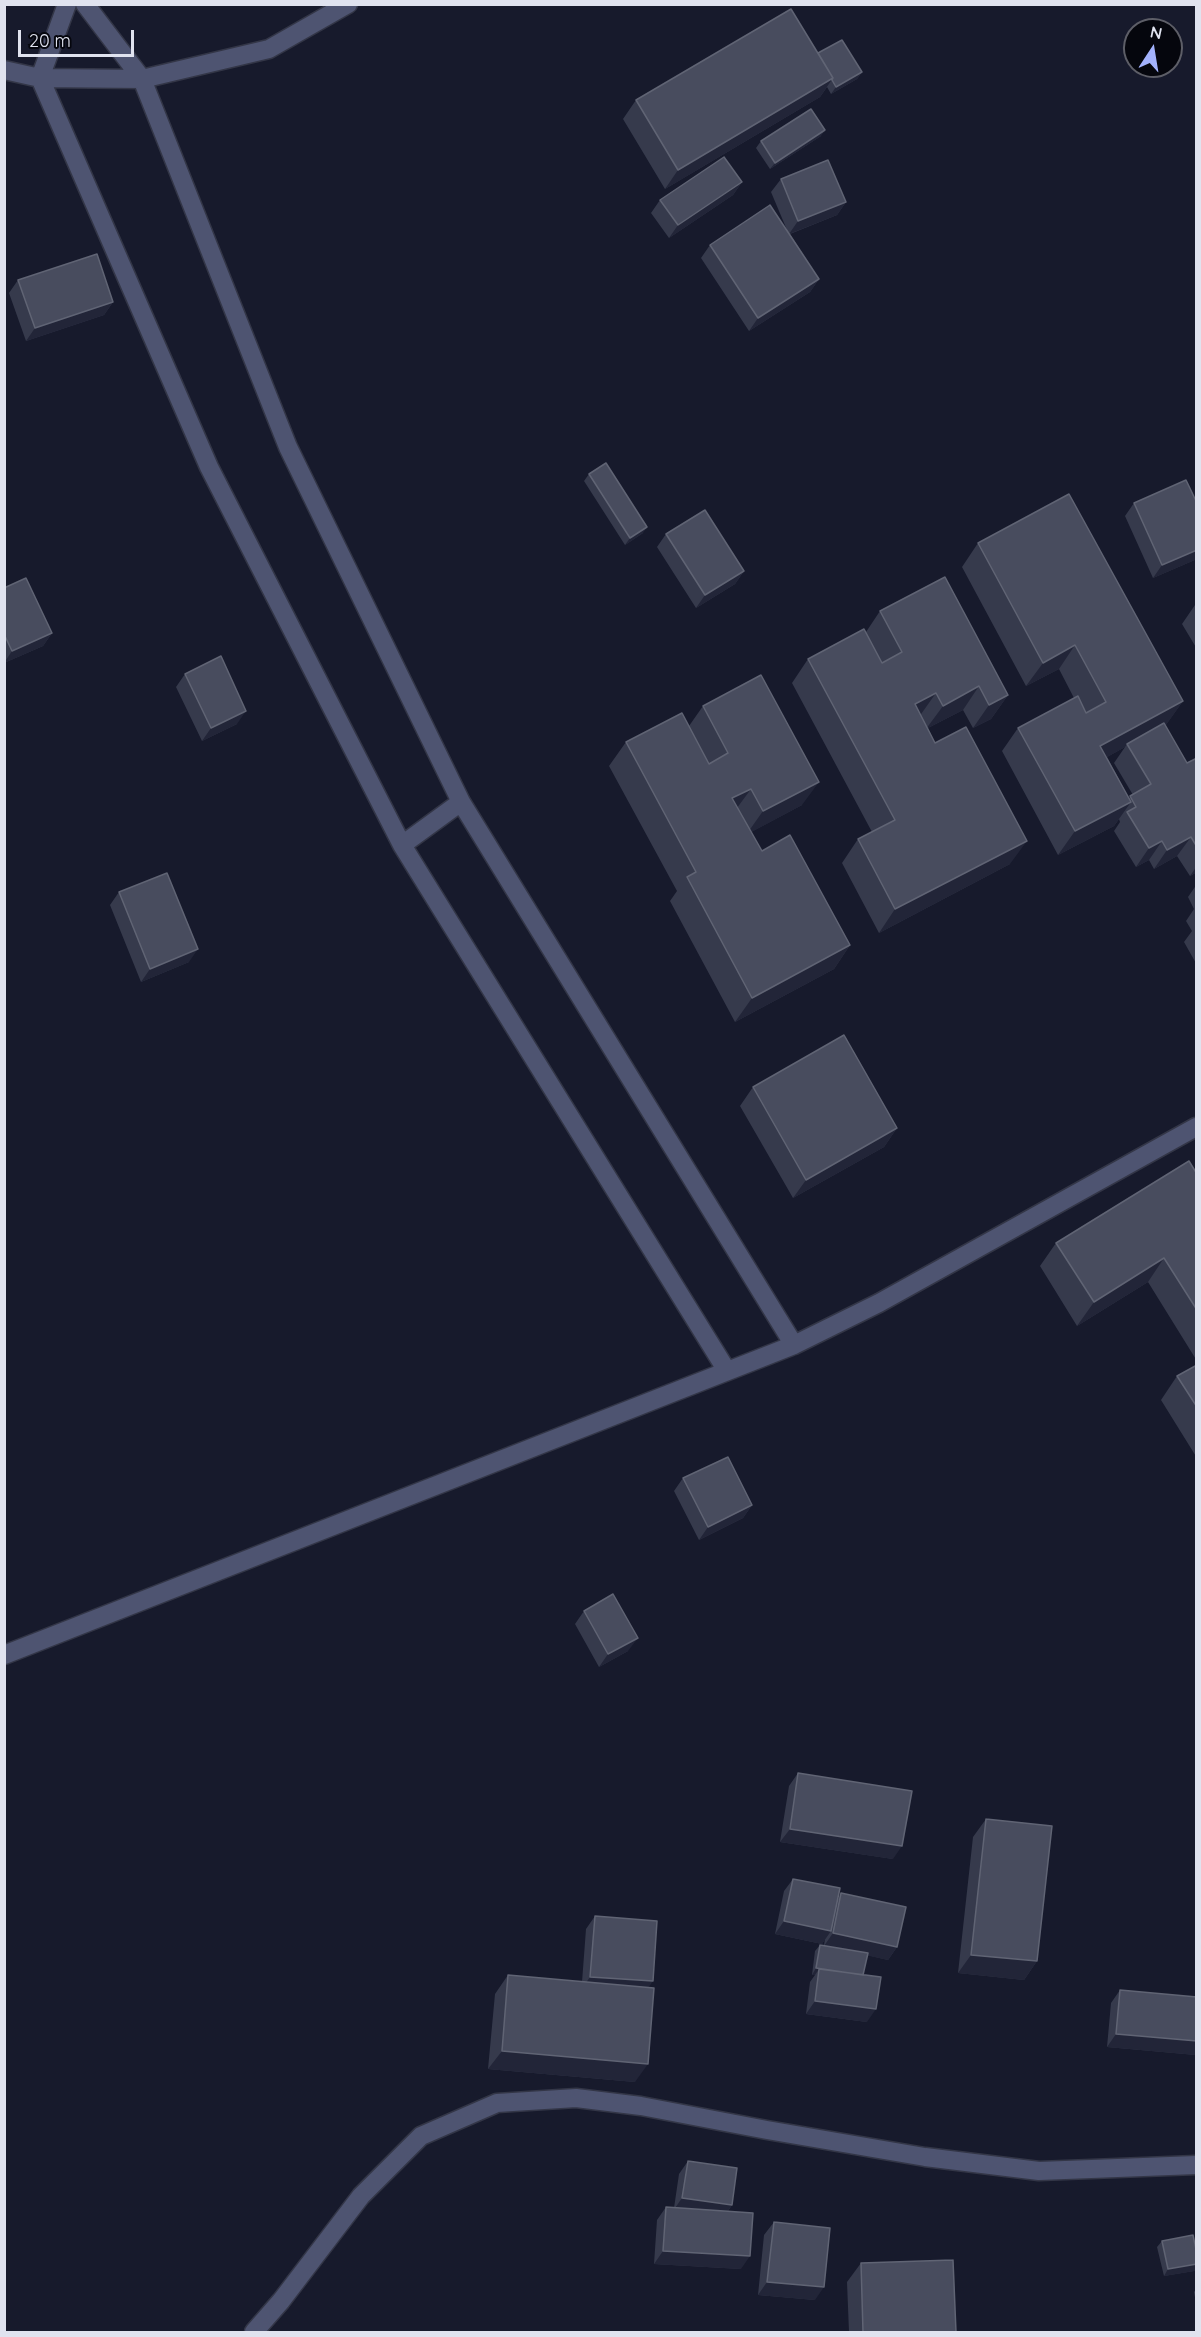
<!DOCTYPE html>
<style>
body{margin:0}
#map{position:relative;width:1201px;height:2337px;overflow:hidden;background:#171a2c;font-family:Quicksand,sans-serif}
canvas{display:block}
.frame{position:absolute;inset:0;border:6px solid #e0e3ef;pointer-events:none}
.north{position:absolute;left:1123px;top:18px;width:60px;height:60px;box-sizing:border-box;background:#05060d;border:2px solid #5d5e67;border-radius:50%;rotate:12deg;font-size:16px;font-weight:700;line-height:24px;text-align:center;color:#e0e3ef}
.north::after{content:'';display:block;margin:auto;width:21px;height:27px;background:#a3b2fd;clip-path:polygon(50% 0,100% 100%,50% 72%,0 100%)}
.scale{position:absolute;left:18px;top:30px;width:116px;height:27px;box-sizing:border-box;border:3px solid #e0e3ef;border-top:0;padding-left:8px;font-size:18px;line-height:21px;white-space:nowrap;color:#e0e3ef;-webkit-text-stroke:4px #05060d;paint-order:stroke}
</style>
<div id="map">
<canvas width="1201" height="2337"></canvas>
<div class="frame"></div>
<div class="north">N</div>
<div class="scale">20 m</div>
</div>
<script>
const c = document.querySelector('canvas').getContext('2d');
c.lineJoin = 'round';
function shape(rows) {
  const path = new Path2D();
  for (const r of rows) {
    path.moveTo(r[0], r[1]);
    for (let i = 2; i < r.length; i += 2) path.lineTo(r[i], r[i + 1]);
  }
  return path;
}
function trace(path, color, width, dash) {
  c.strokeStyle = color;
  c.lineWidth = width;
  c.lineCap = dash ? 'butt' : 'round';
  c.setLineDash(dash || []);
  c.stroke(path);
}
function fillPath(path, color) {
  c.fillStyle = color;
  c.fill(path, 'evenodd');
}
const street = shape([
 [67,4,40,78,209,467,402,845,727,1371],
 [85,4,142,79,288,447,461,802,794,1345],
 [4,70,40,78,142,79,269,49,348,4],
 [402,845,461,802],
 [4,1655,794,1345,879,1303,1196,1127],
 [254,2332,281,2301,361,2196,421,2136,497,2103,576,2098,641,2106,767,2130,925,2157,1039,2171,1196,2165]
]);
const wall = shape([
 [818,53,862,72,857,79,831,94,827,87,820,97,665,189,623,119,636,100],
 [821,136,770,169,756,148,761,141],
 [781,179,846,202,837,215,790,234,819,279,810,292,749,331,701,258,710,245,787,230,771,192],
 [742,182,733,195,669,238,651,213,660,200],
 [18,280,113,302,104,315,26,341,9,293],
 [589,474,643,533,625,545,584,481],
 [1134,503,1197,503,1197,559,1153,578,1125,516],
 [666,534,744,571,735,584,696,608,657,547],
 [978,543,1183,701,1165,726,1187,763,1197,758,1197,872,1190,876,1177,856,1154,869,1149,860,1136,867,1114,831,1120,822,1119,819,1114,826,1058,855,1002,751,1018,728,1074,698,1059,669,1026,686,962,567],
 [1125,747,1114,763,1133,795,1129,798,1107,757],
 [4,588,52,633,43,646,4,663],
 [1197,604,1197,649,1182,624,1195,605],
 [880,611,1008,695,991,719,973,728,963,710,928,728,935,743,1010,864,879,933,842,863,858,839,872,832,792,683,808,659,866,632],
 [185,674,237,724,202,741,176,687],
 [703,706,802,805,751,832,762,851,850,945,834,969,735,1022,670,901,677,891,609,766,626,742,689,726],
 [1197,884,1197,965,1184,942,1192,931,1186,921,1194,909,1188,897],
 [119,892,189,962,141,982,110,905],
 [753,1087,897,1128,884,1147,793,1198,740,1106],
 [1197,1174,1197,1361,1148,1282,1077,1326,1040,1266,1056,1243],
 [1197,1365,1197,1458,1161,1400,1177,1376],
 [683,1478,752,1505,743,1518,699,1540,674,1491],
 [584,1611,628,1651,599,1667,575,1624],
 [798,1773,893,1859,780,1842,789,1786],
 [986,1819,1037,1961,1024,1980,958,1973,973,1837],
 [793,1879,838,1899,841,1893,897,1947,888,1960,867,1955,863,1975,867,2022,806,2014,810,1982,815,1975,812,1975,815,1951,820,1945,824,1945,825,1939,822,1944,775,1934,784,1891],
 [595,1916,648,1988,635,2082,488,2069,495,1994,508,1975,582,1982,586,1929],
 [1120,1990,1197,1997,1197,2054,1196,2055,1107,2047,1111,2003],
 [688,2161,732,2205,728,2211,741,2269,654,2264,657,2220,666,2207,674,2208,679,2174],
 [774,2222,815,2300,758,2295,764,2235],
 [1162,2241,1197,2254,1197,2267,1194,2271,1164,2276,1157,2247],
 [861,2263,956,2332,849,2332,847,2282],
 [1197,2288,1197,2308,1194,2292]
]);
const shadedWall = shape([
 [862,72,857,79,831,94,836,87],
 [833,78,820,97,665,189,678,170],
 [825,130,821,136,770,169,775,163],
 [742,182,733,195,669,238,678,225],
 [846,202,837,215,789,234,798,221],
 [819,279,810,292,749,331,758,318],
 [113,302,104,315,26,341,35,328],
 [647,527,643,533,625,545,630,538],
 [1197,550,1197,559,1153,578,1162,565],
 [744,571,735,584,696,608,705,595],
 [52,633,43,646,4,663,12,651],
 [1075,645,1059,669,1026,686,1043,663],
 [979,686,963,710,926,729,943,706],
 [936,693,919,717,915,704],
 [1008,695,991,719,973,728,989,705],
 [1183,701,1166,725,1128,746,1127,744,1125,747,1084,770,1100,746],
 [246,711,237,724,202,741,211,728],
 [819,782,802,805,746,835,763,811],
 [751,789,734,812,732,798],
 [1131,802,1114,826,1058,855,1075,831],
 [1191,837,1177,856,1154,869,1167,850],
 [1027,841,1010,864,879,933,895,909],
 [1162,841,1149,860,1136,867,1149,848],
 [1197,866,1197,872,1190,876],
 [850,945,834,969,735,1022,752,998],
 [198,949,189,962,141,982,150,969],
 [897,1128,884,1147,793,1198,806,1180],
 [1164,1258,1148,1282,1077,1326,1094,1302],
 [752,1505,743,1518,699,1540,708,1527],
 [638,1638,628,1651,599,1667,608,1654],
 [790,1829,902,1846,893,1859,780,1842],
 [784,1921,831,1931,822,1944,775,1934],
 [833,1933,897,1947,888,1960,824,1946],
 [971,1955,1037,1961,1024,1980,958,1973],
 [816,1968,819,1969,815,1975,812,1975],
 [590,1977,653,1981,644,1994,581,1990],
 [815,2001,876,2009,867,2022,806,2014],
 [1116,2034,1197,2041,1197,2054,1196,2055,1107,2047],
 [502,2051,648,2064,635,2082,488,2069],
 [682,2198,732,2205,723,2218,673,2211],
 [663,2251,750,2256,741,2269,654,2264],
 [1197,2264,1197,2267,1194,2271,1164,2276,1168,2269],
 [767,2282,824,2287,815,2300,758,2295]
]);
const building = shape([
 [791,9,833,78,678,170,636,100,791,9],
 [842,40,862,72,836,87,832,80,833,78,818,53,842,40],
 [811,109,825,130,775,163,761,141,811,109],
 [724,157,742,182,678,225,660,200,724,157],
 [828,160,846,202,798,221,781,179,828,160],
 [770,205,819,279,758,318,710,245,770,205],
 [97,254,113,302,35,328,18,280,97,254],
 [606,463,647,527,630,538,589,474,606,463],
 [1186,480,1197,503,1197,550,1162,565,1134,503,1186,480],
 [1069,494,1183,701,1100,746,1131,802,1075,831,1018,728,1078,696,1086,713,1106,702,1075,645,1043,663,978,543,1069,494],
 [705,510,744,571,705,595,666,534,705,510],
 [945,577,1008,695,989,705,979,686,943,706,936,693,915,704,935,743,966,727,1027,841,895,909,858,839,895,820,808,659,864,629,882,663,902,652,880,611,945,577],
 [26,578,52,633,12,651,4,634,4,588,26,578],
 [221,656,246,711,211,728,185,674,221,656],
 [761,675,819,782,763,811,751,789,732,798,762,851,790,835,850,945,752,998,687,877,696,872,626,742,682,713,709,764,728,753,703,706,761,675],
 [1164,723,1187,763,1197,758,1197,847,1191,837,1167,850,1162,841,1149,848,1127,812,1136,807,1130,796,1151,784,1127,744,1164,723],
 [167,873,198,949,150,969,119,892,167,873],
 [844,1035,897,1128,806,1180,753,1087,844,1035],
 [1189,1161,1197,1174,1197,1310,1164,1258,1094,1302,1056,1243,1189,1161],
 [1197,1365,1197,1407,1177,1376,1197,1365],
 [728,1457,752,1505,708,1527,683,1478,728,1457],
 [613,1594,638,1638,608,1654,584,1611,613,1594],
 [798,1773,912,1791,902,1846,790,1829,798,1773],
 [986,1819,1052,1826,1037,1961,971,1955,986,1819],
 [793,1879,840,1888,831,1931,784,1921,793,1879],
 [841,1893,906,1907,897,1947,833,1933,841,1893],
 [595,1916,657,1921,653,1981,590,1977,595,1916],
 [820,1945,868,1953,863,1975,816,1968,820,1945],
 [819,1969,881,1977,876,2009,815,2001,819,1969],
 [508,1975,654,1988,648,2064,502,2051,508,1975],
 [1120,1990,1197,1997,1197,2041,1116,2034,1120,1990],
 [688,2161,737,2168,732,2205,682,2198,688,2161],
 [666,2207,753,2213,750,2256,663,2251,666,2207],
 [774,2222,830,2228,824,2287,767,2282,774,2222],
 [1193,2235,1197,2254,1197,2264,1168,2269,1162,2241,1193,2235],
 [953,2260,956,2332,863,2332,861,2263,953,2260]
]);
trace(street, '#333647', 21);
trace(street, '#4e5471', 18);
fillPath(wall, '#363a4c');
fillPath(shadedWall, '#222538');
fillPath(building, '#484c5e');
trace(building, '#606474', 1.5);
</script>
